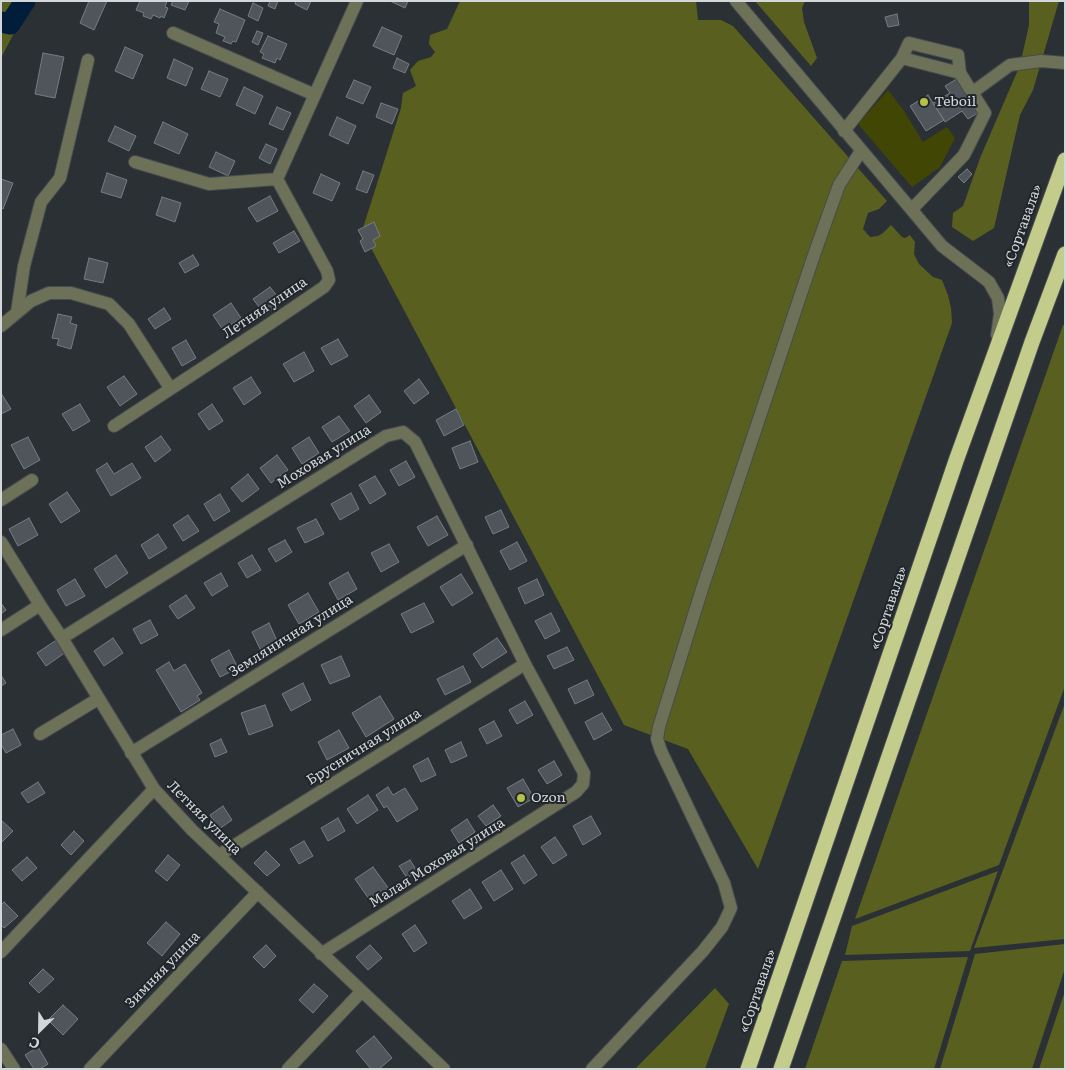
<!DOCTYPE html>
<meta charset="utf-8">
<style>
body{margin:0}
#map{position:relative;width:1066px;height:1070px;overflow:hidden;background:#2b3035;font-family:Literata,serif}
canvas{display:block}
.frame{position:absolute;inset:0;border:2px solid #d3d7da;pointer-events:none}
.north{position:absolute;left:15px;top:1005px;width:50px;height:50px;-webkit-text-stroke:4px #21262b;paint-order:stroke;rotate:203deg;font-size:14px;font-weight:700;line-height:20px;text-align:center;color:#d3d7da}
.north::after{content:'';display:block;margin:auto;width:18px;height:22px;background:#d3d7da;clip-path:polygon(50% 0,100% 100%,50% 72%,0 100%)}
</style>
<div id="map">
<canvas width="1066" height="1070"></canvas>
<div class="frame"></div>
<div class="north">С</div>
</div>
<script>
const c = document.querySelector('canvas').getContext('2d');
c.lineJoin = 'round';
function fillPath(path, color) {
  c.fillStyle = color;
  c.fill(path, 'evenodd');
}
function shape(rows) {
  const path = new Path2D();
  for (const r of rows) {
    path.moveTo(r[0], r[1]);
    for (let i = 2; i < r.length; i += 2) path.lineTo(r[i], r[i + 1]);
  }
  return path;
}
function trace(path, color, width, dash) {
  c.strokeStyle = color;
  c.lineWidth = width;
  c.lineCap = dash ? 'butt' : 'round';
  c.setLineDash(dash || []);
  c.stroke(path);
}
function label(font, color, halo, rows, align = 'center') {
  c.font = font + ' Literata,serif';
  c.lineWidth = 4;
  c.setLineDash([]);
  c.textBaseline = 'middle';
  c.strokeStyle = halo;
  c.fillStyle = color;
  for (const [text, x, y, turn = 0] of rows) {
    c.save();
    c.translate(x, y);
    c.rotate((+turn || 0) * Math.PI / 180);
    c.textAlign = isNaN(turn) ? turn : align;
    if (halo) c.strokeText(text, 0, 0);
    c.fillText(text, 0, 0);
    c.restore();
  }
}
const green = shape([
 [888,90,904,111,923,142,947,127,955,138,940,167,912,187,858,124]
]);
const forest = shape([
 [1,1,34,1,14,33,1,58],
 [460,1,696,1,698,20,721,20,733,26,887,201,879,209,868,213,863,229,870,237,878,236,883,233,891,225,902,237,905,238,910,235,915,242,914,254,919,264,933,277,942,280,948,295,951,308,952,323,758,869,688,749,624,725,362,231,401,108,403,93,416,86,410,70,418,61,431,57,435,52,429,44,430,35,447,29],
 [755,1,805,1,802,8,804,22,817,58,811,66],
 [1029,1,1059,1,1033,90,1020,115,994,228,973,241,952,227,953,213,963,206,980,158,1020,65,1029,25],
 [1063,325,1065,325,1065,686,999,865,855,919],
 [1065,703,1065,939,974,948],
 [998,871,970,951,845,955,852,926],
 [1065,944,1065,968,1032,1069,940,1069,975,954],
 [968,957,934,1069,805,1069,842,961],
 [715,988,729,1004,705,1069,635,1069],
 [1065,991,1065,1069,1039,1069]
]);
const river = shape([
 [1,22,10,24,25,1]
]);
const building = shape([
 [89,1,107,1,94,30,80,23,89,1],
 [140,1,167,1,165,7,168,8,164,18,161,16,160,18,153,15,151,19,143,16,144,13,136,10,140,1],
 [173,1,189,1,185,10,171,5,173,1],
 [270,1,278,1,275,9,268,6,270,1],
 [296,1,311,1,307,10,295,4,296,1],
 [390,1,408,1,405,8,390,1],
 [253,3,263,8,258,21,248,16,253,3],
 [220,9,245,20,236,42,233,41,231,44,223,41,225,37,216,33,219,24,214,22,220,9],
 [897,14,899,25,888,27,885,17,897,14],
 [382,27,402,36,394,55,373,46,382,27],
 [257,31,263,33,258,45,252,42,257,31],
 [268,36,287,44,280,60,277,58,275,63,262,58,264,54,260,52,268,36],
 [125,47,143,55,133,79,115,71,125,47],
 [43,53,64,57,55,98,35,94,43,53],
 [397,58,409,64,405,73,393,68,397,58],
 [174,59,193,68,186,86,167,78,174,59],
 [209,71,228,79,220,97,201,89,209,71],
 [960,77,981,111,968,119,962,111,945,122,933,103,950,93,945,86,960,77],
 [354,80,371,87,363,104,346,97,354,80],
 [244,87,263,96,255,114,236,105,244,87],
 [928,95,944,120,926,131,910,106,928,95],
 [381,103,398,109,392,124,376,117,381,103],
 [277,107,291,113,283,130,269,124,277,107],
 [337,117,356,126,348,144,329,135,337,117],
 [163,122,188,134,179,154,154,143,163,122],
 [115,126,136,136,129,151,108,141,115,126],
 [266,144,277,149,270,164,259,158,266,144],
 [216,152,235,161,228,176,209,167,216,152],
 [967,169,972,174,964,183,958,177,967,169],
 [363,171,374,175,367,193,356,189,363,171],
 [107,173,127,180,121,198,101,192,107,173],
 [321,174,340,183,332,201,313,193,321,174],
 [1,179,13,183,3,209,1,208,1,179],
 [270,196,278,211,257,222,248,208,270,196],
 [162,197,181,203,175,222,156,215,162,197],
 [374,222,380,236,373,240,376,246,365,252,360,241,363,239,358,230,374,222],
 [294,231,300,241,279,253,273,243,294,231],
 [193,255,199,265,185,273,179,263,193,255],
 [89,258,108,263,103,283,84,279,89,258],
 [270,287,282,302,265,315,253,299,270,287],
 [231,303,241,318,223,330,213,315,231,303],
 [164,308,171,319,155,329,148,319,164,308],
 [58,314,72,317,70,323,77,325,71,349,57,345,59,339,52,338,58,314],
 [338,339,348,356,331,365,321,348,338,339],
 [186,340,196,358,182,366,172,348,186,340],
 [304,352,314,371,294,382,283,364,304,352],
 [124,376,137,394,120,406,107,387,124,376],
 [251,377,261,393,244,405,233,388,251,377],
 [419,379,429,393,414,404,404,391,419,379],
 [1,393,11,409,1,414,1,393],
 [369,395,381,412,366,423,354,406,369,395],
 [80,404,90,421,73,431,62,414,80,404],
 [212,404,223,421,209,430,198,414,212,404],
 [456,409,464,425,444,436,436,420,456,409],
 [339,416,350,431,332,442,322,427,339,416],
 [161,436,171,450,155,462,145,447,161,436],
 [28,437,40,460,24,469,11,445,28,437],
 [309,437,319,453,302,464,292,448,309,437],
 [470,441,478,462,460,469,452,448,470,441],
 [277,455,288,470,271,483,260,468,277,455],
 [406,461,415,477,399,486,390,470,406,461],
 [107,463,114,474,132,463,141,478,111,496,96,470,107,463],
 [248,474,259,489,242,502,231,488,248,474],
 [375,476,386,494,370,504,359,485,375,476],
 [67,492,80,511,61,523,49,504,67,492],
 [351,493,359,509,340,520,331,504,351,493],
 [220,494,230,511,214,521,204,504,220,494],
 [501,510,509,527,493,534,485,517,501,510],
 [188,515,199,531,183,541,173,525,188,515],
 [437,516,448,535,428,546,417,527,437,516],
 [29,518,38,535,18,546,9,529,29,518],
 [316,519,324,534,305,543,297,528,316,519],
 [158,534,167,548,149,559,141,545,158,534],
 [285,540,292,552,276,562,268,549,285,540],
 [517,542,527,561,510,570,500,551,517,542],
 [389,544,399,562,381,572,371,553,389,544],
 [116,555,128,573,106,588,94,569,116,555],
 [252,555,261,570,247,578,238,563,252,555],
 [348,572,357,589,338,600,329,583,348,572],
 [221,573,228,586,212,596,204,583,221,573],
 [461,574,473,593,452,606,440,587,461,574],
 [75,579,85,596,66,606,57,590,75,579],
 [537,579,544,595,525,604,518,588,537,579],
 [308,593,319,612,299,624,288,605,308,593],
 [186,595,195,608,178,619,169,606,186,595],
 [1,603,6,610,1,614,1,603],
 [424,603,434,622,411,633,401,614,424,603],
 [551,613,560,631,545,639,535,621,551,613],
 [150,620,158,635,141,644,133,629,150,620],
 [269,623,278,643,261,651,252,632,269,623],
 [113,638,123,653,104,666,94,651,113,638],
 [497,638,507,652,482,668,473,654,497,638],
 [58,639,66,652,46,666,37,653,58,639],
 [567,647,574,660,554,669,547,656,567,647],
 [229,650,238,668,220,677,211,660,229,650],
 [341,656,350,676,330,684,321,665,341,656],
 [169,662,174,671,185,664,202,693,197,696,200,700,181,712,156,670,169,662],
 [463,666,471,682,445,695,437,679,463,666],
 [1,675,6,683,1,686,1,675],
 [587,680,594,695,575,704,568,689,587,680],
 [303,683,311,700,291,711,282,694,303,683],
 [380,696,394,719,366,737,352,713,380,696],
 [525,701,533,715,517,724,509,710,525,701],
 [265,705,273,726,249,735,241,713,265,705],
 [602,713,612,730,594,740,585,722,602,713],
 [494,721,502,736,487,744,479,729,494,721],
 [13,729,21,745,6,753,1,744,1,735,13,729],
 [339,730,349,748,327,760,318,742,339,730],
 [221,739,227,752,215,757,210,744,221,739],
 [461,742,467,756,451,763,445,750,461,742],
 [428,758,436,775,421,782,413,766,428,758],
 [554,761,562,775,547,784,538,770,554,761],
 [523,779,534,798,518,807,507,788,523,779],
 [38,782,45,793,28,803,21,793,38,782],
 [388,787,393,795,405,788,418,809,397,822,387,806,384,808,376,795,388,787],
 [368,795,378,810,357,824,347,809,368,795],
 [493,805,501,816,486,826,478,816,493,805],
 [223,806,232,820,219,829,210,815,223,806],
 [591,816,601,834,583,845,573,826,591,816],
 [338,818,345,831,328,841,321,828,338,818],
 [467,819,475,832,459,843,451,830,467,819],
 [1,820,13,831,1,843,1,820],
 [74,831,84,841,71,855,61,845,74,831],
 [555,837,567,855,553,864,541,847,555,837],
 [304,841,313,856,299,864,290,849,304,841],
 [266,851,280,865,267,876,254,863,266,851],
 [168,855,180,865,167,881,155,871,168,855],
 [524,855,537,875,524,884,511,863,524,855],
 [27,857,37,868,22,881,12,870,27,857],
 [410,860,417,871,407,878,399,866,410,860],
 [373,867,389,889,371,902,355,879,373,867],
 [501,870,513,889,494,901,482,882,501,870],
 [470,889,482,908,464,919,452,901,470,889],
 [4,902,18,916,4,928,1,925,1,905,4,902],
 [166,922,180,934,162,956,147,943,166,922],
 [415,925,427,943,414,952,402,934,415,925],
 [266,945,276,956,264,968,253,957,266,945],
 [370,945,382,958,368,970,356,957,370,945],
 [43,969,54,979,39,993,29,983,43,969],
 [314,984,328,996,313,1013,299,1000,314,984],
 [63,1005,78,1019,63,1035,48,1020,63,1005],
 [374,1036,392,1058,379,1069,371,1069,356,1051,374,1036],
 [38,1047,48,1064,40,1069,34,1069,25,1055,38,1047]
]);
const minor = shape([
 [736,1,942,246,989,282,998,298,1000,314,997,335],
 [173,33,315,95],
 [902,58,909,43,958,55,960,73],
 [973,92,1010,65,1041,61,1065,63],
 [844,131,902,58,960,73,985,113,964,155,912,209],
 [135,162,209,184,277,179],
 [17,312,24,266,41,202,60,178,88,60],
 [1,326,31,301,49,293,71,293,109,304,129,324,170,388],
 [114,426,265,327,324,287,329,280,327,271,277,179,357,1],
 [1,500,32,480],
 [1,542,40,605,62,638,154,789,192,830,444,1069],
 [1,630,40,605],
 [62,638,386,436,403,432,415,442,525,664,584,773,583,784,576,792,321,954],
 [40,734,98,699],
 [131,753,467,545],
 [219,855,525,664],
 [1,952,154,789],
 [1,1049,14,1069],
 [90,1069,258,892],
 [288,1069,361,992],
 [592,1069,703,951,722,927,731,908,724,883,661,751,657,739,659,727,702,589,815,252,839,185,861,151]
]);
const highway = shape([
 [748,1069,957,458,1065,160],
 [781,1069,1032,342,1065,254]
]);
const markers = [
 [924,102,5,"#b5c249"],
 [521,798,5,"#b5c249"]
];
const poiNames = [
 ["Teboil",934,102],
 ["Ozon",531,798]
];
const streetNames = [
 ["«Сортавала»",1023,226,-70],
 ["Летняя улица",265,308,-34],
 ["Моховая улица",324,457,-32],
 ["«Сортавала»",889,608,-71],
 ["Земляничная улица",291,636,-32],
 ["Брусничная улица",364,747,-32],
 ["Летняя улица",204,818,45],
 ["Малая Моховая улица",437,863,-32],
 ["Зимняя улица",163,970,-46],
 ["«Сортавала»",758,991,-71]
];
fillPath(green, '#414604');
fillPath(forest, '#585f1f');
trace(river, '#001d3b', 21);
fillPath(building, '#50555b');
trace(building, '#767c83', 1);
trace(minor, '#464b4f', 14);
trace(highway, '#464b4f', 17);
trace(minor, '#6d7157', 12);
trace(highway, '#c3cc8b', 15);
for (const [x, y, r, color] of markers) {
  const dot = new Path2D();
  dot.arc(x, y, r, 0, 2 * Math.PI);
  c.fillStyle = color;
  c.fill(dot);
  trace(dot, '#21262b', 2);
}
label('14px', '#d3d7da', '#21262b', poiNames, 'left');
label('14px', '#d3d7da', '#21262b', streetNames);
</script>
